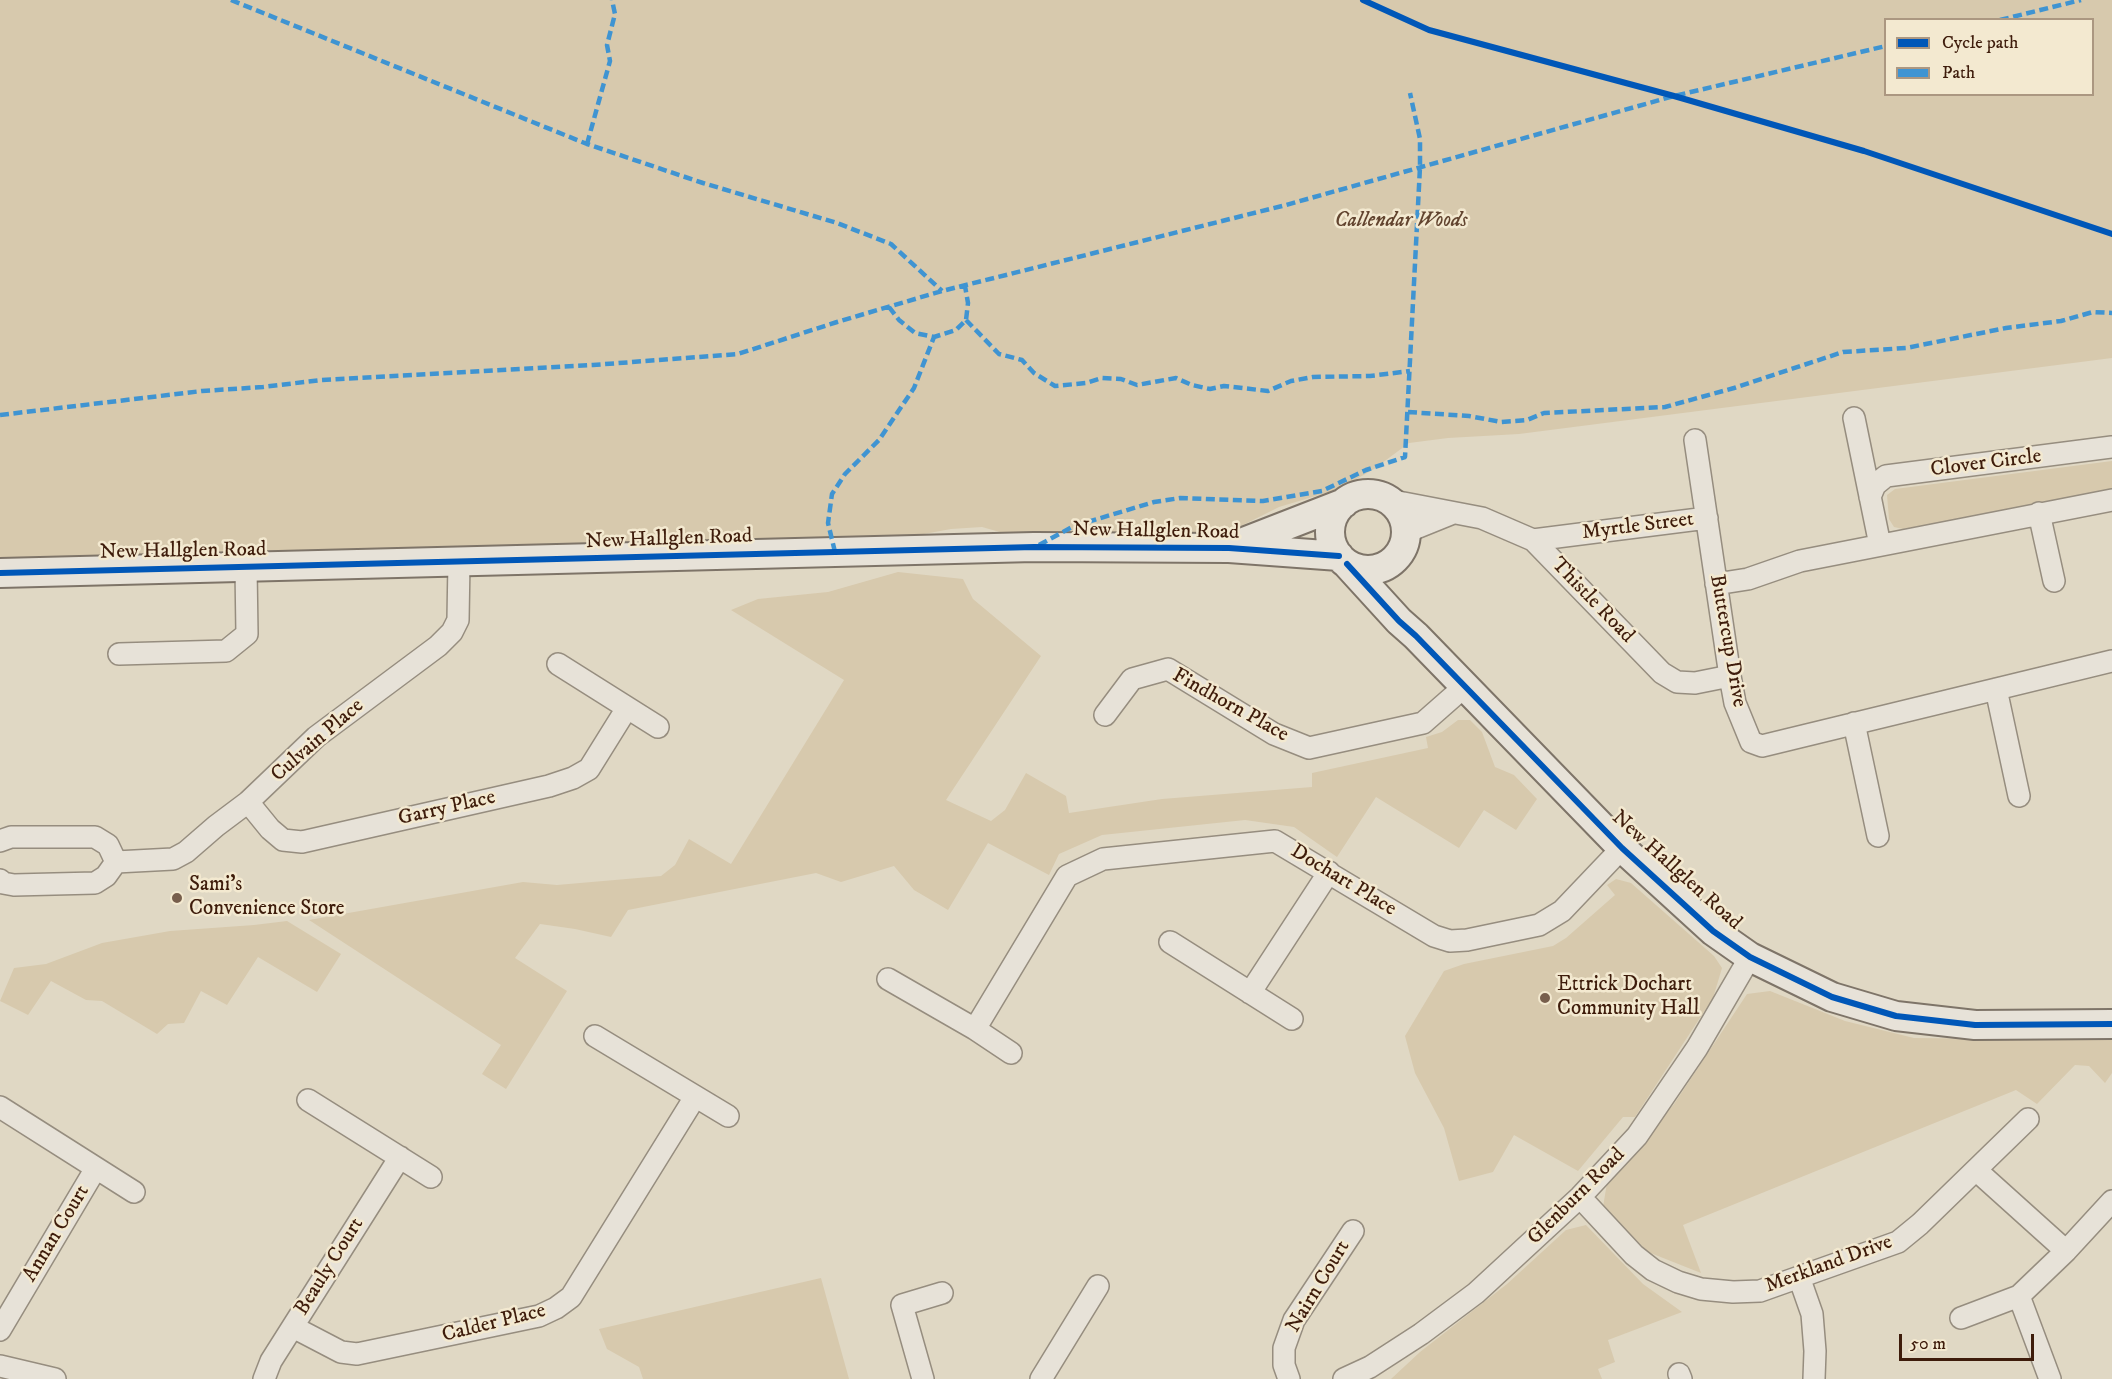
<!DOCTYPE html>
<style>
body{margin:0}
#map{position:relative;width:2112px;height:1379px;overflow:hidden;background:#e0d8c4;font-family:"IM FELL DW Pica",serif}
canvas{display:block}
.legend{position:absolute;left:1884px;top:18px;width:210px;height:78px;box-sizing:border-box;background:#f3e9d0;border:2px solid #ab9781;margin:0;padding:8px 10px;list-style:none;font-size:18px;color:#3e1c0b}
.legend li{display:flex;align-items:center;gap:12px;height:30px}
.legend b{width:30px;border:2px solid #ab9781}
.scale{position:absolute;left:1899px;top:1334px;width:135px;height:27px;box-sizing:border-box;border:3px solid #3e1c0b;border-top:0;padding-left:8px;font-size:18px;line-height:21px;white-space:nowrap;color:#3e1c0b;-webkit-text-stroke:4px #f3e9d0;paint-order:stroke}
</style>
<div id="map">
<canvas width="2112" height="1379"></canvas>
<ul class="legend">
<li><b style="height:8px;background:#0057b8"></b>Cycle path</li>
<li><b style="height:8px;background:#3f94d2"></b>Path</li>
</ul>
<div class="scale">50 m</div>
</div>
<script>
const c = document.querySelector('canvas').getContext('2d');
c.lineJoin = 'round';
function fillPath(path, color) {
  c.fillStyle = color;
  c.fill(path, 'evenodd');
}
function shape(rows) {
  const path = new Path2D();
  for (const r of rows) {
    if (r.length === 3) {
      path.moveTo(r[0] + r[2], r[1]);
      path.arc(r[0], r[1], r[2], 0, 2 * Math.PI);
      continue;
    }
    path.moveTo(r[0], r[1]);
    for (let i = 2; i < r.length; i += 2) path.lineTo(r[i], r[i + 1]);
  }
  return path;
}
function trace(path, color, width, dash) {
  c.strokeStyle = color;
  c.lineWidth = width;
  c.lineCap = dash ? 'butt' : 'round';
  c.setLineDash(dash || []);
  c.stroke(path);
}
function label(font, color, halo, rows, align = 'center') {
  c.font = font + ' "IM FELL DW Pica",serif';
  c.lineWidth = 5;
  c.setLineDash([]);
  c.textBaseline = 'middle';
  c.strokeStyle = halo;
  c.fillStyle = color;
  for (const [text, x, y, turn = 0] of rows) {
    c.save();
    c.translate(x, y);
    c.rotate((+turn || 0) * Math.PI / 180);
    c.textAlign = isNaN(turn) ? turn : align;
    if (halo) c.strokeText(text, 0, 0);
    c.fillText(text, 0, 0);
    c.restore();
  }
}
const green = shape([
 [0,0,2112,0,2112,358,1519,434,1448,438,1409,443,1374,469,1339,489,1279,507,1237,528,1211,534,1159,533,1014,536,982,527,951,529,902,538,0,561],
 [1886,20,2092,20,2092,94,1886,94],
 [2112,461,2112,490,1903,529,1894,527,1889,519,1887,495,1895,489],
 [898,572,963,579,973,599,1041,656,946,800,991,821,1005,810,1026,773,1066,796,1069,813,1162,799,1312,787,1312,773,1428,748,1426,737,1442,732,1458,720,1470,720,1482,732,1495,767,1514,775,1537,799,1516,830,1484,810,1459,848,1376,797,1337,857,1294,827,1245,820,1102,835,1059,854,1049,875,988,843,948,910,914,890,894,866,841,882,816,873,628,910,611,937,575,929,540,924,515,958,567,991,506,1089,482,1074,501,1045,309,920,523,882,557,885,661,876,675,865,689,839,731,864,844,680,731,610,758,599,828,592],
 [1616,879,1631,883,1714,956,1722,968,1713,998,1635,1117,1623,1117,1578,1171,1514,1135,1493,1172,1459,1181,1444,1128,1415,1073,1405,1036,1444,971,1464,964,1553,946,1566,938,1615,895,1607,885],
 [287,921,341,954,317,992,258,957,227,1005,201,991,184,1023,168,1024,157,1034,102,1001,86,1000,51,981,28,1015,0,1001,14,968,46,964,102,943,170,931,254,925],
 [1770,991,1845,1021,1914,1038,2112,1040,2112,1073,2105,1083,2089,1066,2075,1065,2037,1104,2016,1090,1683,1225,1701,1273,1648,1252,1603,1207,1607,1183,1674,1104,1747,994],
 [1586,1225,1643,1284,1682,1312,1608,1340,1615,1362,1598,1369,1602,1379,1391,1379,1420,1352,1507,1284,1566,1230],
 [821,1278,849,1379,643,1379,639,1367,607,1349,599,1329]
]);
const street = shape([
 [1854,418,1880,545],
 [1695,440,1730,676,1735,703,1751,742,1762,746,2112,661],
 [1870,497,1875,485,1886,476,2112,447],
 [1388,500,1482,518,1533,540,1662,673,1677,682,1695,683,1730,676],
 [2039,513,2054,581],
 [1406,532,1453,513],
 [1533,540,1707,518],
 [1716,584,1748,579,1800,561,2112,500],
 [119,654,226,651,247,634,246,568],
 [558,664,658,727],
 [1996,689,2019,796],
 [1105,715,1132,679,1168,669,1274,734,1309,748,1423,723,1464,687],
 [1854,723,1878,836],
 [248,802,270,829,283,840,302,842,549,786,573,778,589,769,627,708],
 [0,841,11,837,95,837,108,845,116,862],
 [116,862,173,859,186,852,216,826,248,802,316,737,438,646,452,632,458,620,459,562],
 [0,880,3,883,14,885,95,883,106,876,116,862],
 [1170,942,1292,1019],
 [888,979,975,1029,1011,1053],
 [1250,993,1329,872],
 [975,1029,1067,876,1103,859,1275,841,1434,936,1450,941,1467,940,1539,925,1562,911,1622,848],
 [595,1036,728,1116],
 [308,1100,431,1177],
 [0,1107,134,1192],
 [1976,1170,2066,1251],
 [1580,1197,1634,1255,1653,1270,1678,1282,1701,1289,1733,1292,1760,1291,1898,1242,1920,1224,2028,1119],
 [1799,1277,1812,1314,1815,1351,1814,1379],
 [2019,1296,2050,1379],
 [1961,1318,2019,1296,2066,1251,2112,1201],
 [293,1327,341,1352,357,1354,539,1316,556,1308,571,1297,695,1097],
 [0,1330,96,1168],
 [0,1366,55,1379],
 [1679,1374,1681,1379],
 [264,1379,271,1361,400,1157],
 [923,1379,902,1305,942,1293],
 [1041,1379,1098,1286],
 [1289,1379,1284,1365,1284,1348,1294,1320,1353,1231],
 [1344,1379,1370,1367,1421,1334,1476,1293,1580,1197,1637,1136,1697,1048,1750,957]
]);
const secondary = shape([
 [1368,532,38],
 [1236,545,1344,503],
 [1347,564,1399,621,1416,636,1622,848,1713,931,1750,957,1832,997,1896,1016,1975,1025,2112,1024],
 [0,573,1034,547,1229,548,1339,556]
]);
const quiet = shape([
 [231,0,587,144,703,183,837,223,891,244,942,291],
 [2000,20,2081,0],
 [587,144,610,61,607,45,615,14,612,0],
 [889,307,899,320,915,333,934,337,956,330,966,320,968,303,965,286],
 [966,320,999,354,1022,360,1034,373,1055,386,1086,383,1102,378,1121,379,1137,385,1176,378,1192,385,1210,389,1224,386,1268,391,1291,381,1313,377,1370,376,1410,371],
 [1408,412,1469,416,1501,422,1527,420,1544,413,1665,407,1734,388,1843,352,1906,348,2006,328,2061,321,2093,312,2112,313],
 [0,415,202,391,263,387,321,380,593,365,738,354,837,322,942,291,1286,205,1674,96,1886,46],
 [1039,545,1074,526,1154,502,1180,498,1263,501,1322,491,1366,470,1405,457,1420,167,1420,139,1410,93],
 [835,552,828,523,832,494,845,474,879,440,914,388,934,337]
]);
const cycleway = shape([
 [1363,0,1429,30,1674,96,1864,151,2112,234],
 [1347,564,1399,621,1416,636,1622,848,1713,931,1750,957,1832,997,1896,1016,1975,1025,2112,1024],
 [0,573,1034,547,1229,548,1339,556]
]);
const markers = [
 [177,898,6,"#775e4c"],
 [1545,998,6,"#775e4c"]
];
const parkNames = [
 ["Callendar Woods",1401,222]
];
const streetNames = [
 ["Clover Circle",1986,464,-7],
 ["Myrtle Street",1638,527,-7],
 ["New Hallglen Road",1156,532,1],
 ["New Hallglen Road",669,540,-2],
 ["New Hallglen Road",183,552,-1],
 ["Thistle Road",1592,601,46],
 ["Buttercup Drive",1727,641,80],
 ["Findhorn Place",1230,706,29],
 ["Culvain Place",318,741,-41],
 ["Garry Place",447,809,-13],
 ["New Hallglen Road",1676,871,42],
 ["Dochart Place",1343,881,31],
 ["Glenburn Road",1577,1197,-45],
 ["Annan Court",57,1234,-59],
 ["Merkland Drive",1829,1265,-20],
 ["Beauly Court",330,1267,-58],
 ["Nairn Court",1319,1287,-59],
 ["Calder Place",494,1324,-14]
];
const poiNames = [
 ["Sami's",189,886],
 ["Convenience Store",189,910],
 ["Ettrick Dochart",1557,986],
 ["Community Hall",1557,1010]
];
fillPath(green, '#d7c9ad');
trace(street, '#968d7f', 24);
trace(secondary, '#7e7468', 32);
trace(street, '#e7e2d8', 21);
trace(secondary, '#e7e2d8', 28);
trace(quiet, '#3f94d2', 4.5, [9, 4.5]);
trace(cycleway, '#0057b8', 6);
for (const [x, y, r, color] of markers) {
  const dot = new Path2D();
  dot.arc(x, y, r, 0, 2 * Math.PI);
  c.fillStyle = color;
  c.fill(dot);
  trace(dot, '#f3e9d0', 2);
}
label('italic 21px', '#62442f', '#f3e9d0', parkNames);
label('21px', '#3e1c0b', '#f3e9d0', streetNames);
label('21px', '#3e1c0b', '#f3e9d0', poiNames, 'left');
</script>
